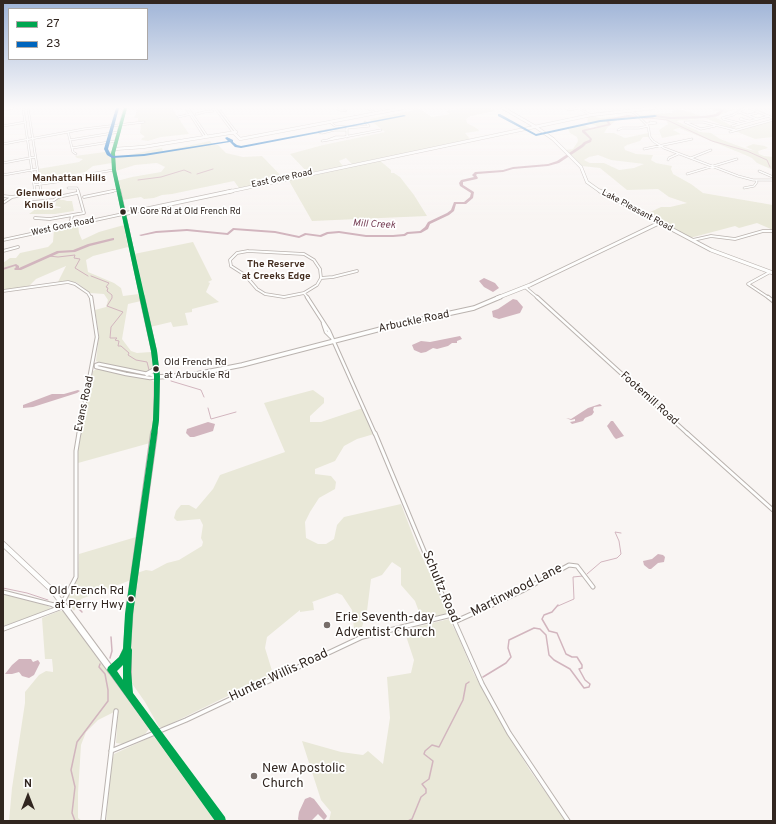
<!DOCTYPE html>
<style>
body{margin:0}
#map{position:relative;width:776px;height:824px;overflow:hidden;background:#f9f5f3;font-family:Overpass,sans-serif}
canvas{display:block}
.frame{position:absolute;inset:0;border:4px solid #312620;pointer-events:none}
.legend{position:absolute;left:8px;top:8px;width:140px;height:52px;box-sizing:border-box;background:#fff;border:1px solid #ada8a6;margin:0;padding:5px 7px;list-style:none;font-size:12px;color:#312620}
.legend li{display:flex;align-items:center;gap:8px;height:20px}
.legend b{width:20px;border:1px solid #ada8a6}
.north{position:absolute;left:8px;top:776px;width:40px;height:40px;-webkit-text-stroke:3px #fff;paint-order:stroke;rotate:0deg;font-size:11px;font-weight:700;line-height:16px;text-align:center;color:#312620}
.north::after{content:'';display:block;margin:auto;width:14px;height:18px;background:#312620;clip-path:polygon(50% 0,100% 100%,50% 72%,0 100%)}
</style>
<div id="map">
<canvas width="776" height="824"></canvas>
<div class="frame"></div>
<ul class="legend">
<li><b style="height:5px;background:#00a651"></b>27</li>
<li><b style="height:5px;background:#0065bd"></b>23</li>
</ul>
<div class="north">N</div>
</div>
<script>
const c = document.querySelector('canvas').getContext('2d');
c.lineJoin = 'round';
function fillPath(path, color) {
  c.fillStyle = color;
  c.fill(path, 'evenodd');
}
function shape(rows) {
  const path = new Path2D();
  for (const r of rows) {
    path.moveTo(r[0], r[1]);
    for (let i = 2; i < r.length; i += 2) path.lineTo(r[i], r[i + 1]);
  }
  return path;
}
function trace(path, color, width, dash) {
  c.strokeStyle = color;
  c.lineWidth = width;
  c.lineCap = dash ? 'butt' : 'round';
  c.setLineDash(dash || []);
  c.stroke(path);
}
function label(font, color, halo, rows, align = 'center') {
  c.font = font + ' Overpass,sans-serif';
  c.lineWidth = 3.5;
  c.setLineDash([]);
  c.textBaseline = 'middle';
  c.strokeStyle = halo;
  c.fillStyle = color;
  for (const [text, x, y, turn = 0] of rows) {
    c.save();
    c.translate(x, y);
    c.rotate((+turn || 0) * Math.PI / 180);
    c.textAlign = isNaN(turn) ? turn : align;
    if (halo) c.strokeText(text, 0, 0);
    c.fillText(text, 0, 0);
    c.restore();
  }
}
const green = shape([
 [138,108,172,108,189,134,161,137,148,141,141,140,142,138,145,137,140,133,141,122,138,121,138,118,134,118],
 [413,108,418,108,432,117,450,114,446,111,463,108,491,108,494,111,471,116,466,119,467,123,478,129,479,131,465,133,471,140,352,164,346,158,339,161,343,166,308,173,290,154,323,145,385,132,369,119,415,110],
 [707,108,721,108,726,110,736,108,738,108,715,117,738,129,727,127,705,118,676,121,700,132,711,133,720,139,744,148,755,151,746,147,753,144,765,146,768,148,758,151,759,154,764,156,773,157,773,170,757,163,752,158,743,154,679,128,673,130,681,134,662,138,659,130,668,124,666,120,642,118,637,115,670,113,673,113,672,111,680,109,701,116,714,114,720,111,707,109],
 [595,115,596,117,599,118,628,116,638,117,618,119,608,127,604,133,614,133,625,138,648,133,649,137,643,137,640,141,627,145,624,147,625,150,636,154,653,155,651,160,656,163,672,166,671,169,673,174,691,184,703,193,773,205,773,230,757,223,739,228,735,226,690,238,644,215,661,207,670,207,687,203,669,197,658,189,627,190,600,168,582,166,565,150,573,149,578,141,577,137,570,133,568,129,580,125,584,125,592,129,598,127,595,125,587,124,589,123,587,121,588,118,584,118],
 [598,155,611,160,644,164,634,168,619,170,604,163,590,163,584,160,589,157],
 [773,120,773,137,755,139,735,131],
 [210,141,213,145,218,145,226,153,243,157,262,156,284,179,239,188,234,181,172,194,162,195,154,198,144,199,141,197,122,200,117,181,132,177,161,172,165,167,157,163,135,165,116,171,114,158,162,148,163,151],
 [112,151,112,163,93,166,85,172,74,174,39,178,38,169,79,162,83,159,77,158,75,156],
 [378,159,391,170,391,173,394,173,400,177,414,195,427,216,312,221,288,179],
 [59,197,61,197,60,200,67,200,64,201,72,201,74,211,55,214,29,214,37,208,41,209,60,208,61,207,55,206,57,199],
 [78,225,79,233,82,240,99,232,124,225,128,247,93,256,86,260,88,272,114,283,121,288,123,296,139,294,141,301,128,304,122,339,131,351,137,353,151,352,153,370,145,373,102,364,96,361,99,335,95,310,106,307,108,300,104,294,90,293,76,282,58,282,66,266,36,279,29,286,3,291,3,263,10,258,16,258,20,253,48,247,53,242,54,229],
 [193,242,212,280,208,282,210,283,206,292,219,302,192,309,192,312,185,313,188,325,173,327,171,322,150,327,134,254],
 [97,369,152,380,155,383,155,409,150,443,78,463,78,442,88,392,93,371],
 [313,390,324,398,324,403,310,416,310,422,321,422,363,408,374,434,357,439,344,446,335,461,315,469,315,474,331,476,336,482,335,489,319,498,310,512,305,522,306,538,318,544,326,544,334,539,337,525,344,517,401,504,417,546,447,610,446,613,442,616,422,620,415,601,401,585,401,568,392,562,382,575,371,579,367,611,362,627,354,629,352,610,342,595,337,593,312,602,313,603,314,610,300,612,300,610,267,637,265,648,273,674,164,727,159,727,145,702,131,682,129,670,131,654,131,623,137,573,146,570,152,571,167,563,179,560,202,546,203,542,201,538,203,525,200,519,177,521,174,518,176,511,181,505,189,505,196,509,213,489,220,475,285,452,264,403],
 [136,537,131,580,81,599,74,611,67,600,78,576,79,554],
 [3,594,48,606,51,608,48,611,3,626],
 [59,611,63,611,149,729,145,734,130,741,123,744,116,743,118,710,98,720,86,732,81,745,78,793,78,818,82,821,9,821,12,788,25,703,25,692,39,675,46,671,53,672,53,669,52,659,45,659,42,618],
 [449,619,457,634,474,674,505,729,529,769,566,821,329,821,331,812,321,800,302,741,341,752,363,755,368,751,383,764,390,718,387,677,411,673,414,660,404,630],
 [153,736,157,739,217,821,106,821,111,766,114,754]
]);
const water = shape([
 [484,278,495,283,499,288,493,292,484,287,479,281],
 [513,299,517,300,523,307,520,313,499,319,493,317,492,311,498,309],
 [460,336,462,339,457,341,457,343,452,343,448,346,437,349,433,348,426,352,421,353,414,350,412,345,421,341,430,342],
 [78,390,80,391,77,393,33,407,23,408,23,405,52,394,64,394],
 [600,404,602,406,594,407,593,410,594,412,592,415,585,418,583,421,572,424,570,422,575,421,575,419,571,420,566,418,571,419,588,408],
 [611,421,613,421,624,436,616,439,614,437,607,426],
 [208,422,215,424,213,431,194,437,190,437,186,433,187,429],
 [658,554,663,555,665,557,664,562,658,563,651,569,649,569,644,565,643,561,652,559],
 [19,659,31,659,33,662,38,660,40,663,34,675,29,678,22,676,19,672,12,674,5,674,12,665],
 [310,797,314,799,327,816,326,818,324,820,318,814,311,821,299,821,298,819,299,812,305,799]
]);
const streamFar1 = shape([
 [649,118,667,120,712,141,747,151,767,160,770,167],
 [197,174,213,169],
 [138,180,161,177,184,170,191,173],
 [49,256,58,257,75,255,74,258,80,259,75,268,88,276],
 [91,276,109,283,106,287,108,288,107,291,112,295,112,298,107,306,123,312,111,327,110,338,117,338,115,340,119,341,118,346,121,346,129,353,128,355,136,360,147,362,149,370],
 [171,381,201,390,204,397],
 [208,408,211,419,236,412],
 [587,574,601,562,617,558,621,554,619,541,615,532,621,533],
 [3,588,27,593,48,600],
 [72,600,76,606],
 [558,606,574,599,573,577,583,576]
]);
const stream = shape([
 [75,605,82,612],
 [110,658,112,651,111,637],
 [483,677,506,663,511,657,508,648,509,640,534,628,540,629,546,635,549,655,554,660,570,669,584,688,589,687,590,684,585,680,579,669,582,668,582,665,577,657,572,657,566,654,557,633,549,631,542,619,544,615,552,612,558,605],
 [75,821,72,813,75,787,71,770,77,742,108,701,108,690,105,674,99,667,100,664],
 [408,821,412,819,421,797,426,793,426,789,422,784,429,779,433,761,424,754,425,751,432,745,439,747,463,700,466,684,469,682]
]);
const river = shape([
 [708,108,714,108,724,110,718,116,706,118,670,119,655,117,647,119,628,117,609,121,611,125,585,131,592,139,591,142,586,144,583,147,559,163,548,166,513,169,503,172,477,174,476,175,478,178,477,179,463,182,463,185,474,192,473,198,466,204,456,204,454,211,449,215,430,224,428,229,421,233,408,234,405,236,393,237,366,237,339,233,328,234,321,237,306,235,299,238,275,233,234,230,228,235,187,231,156,233,141,236,139,235,156,231,187,229,227,233,233,228,275,231,299,236,305,233,320,235,327,232,339,231,366,235,393,235,404,234,407,232,420,231,425,227,428,222,447,213,451,210,454,202,464,202,470,197,471,193,460,186,459,183,461,180,474,177,472,175,475,172,503,170,513,167,548,164,557,161,581,145,584,142,589,140,590,139,582,132,582,130,608,124,606,121,607,119,628,115,647,117,655,115,670,117,706,116,716,114,721,110,708,108],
 [113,238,114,238,114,240,90,246,75,252,59,253,21,270,15,270,14,269,16,267,15,266,3,270,3,268,16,264,19,266,19,268,57,251,73,250,88,244,113,238]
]);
const streetFar4 = shape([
 [23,108,35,192],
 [28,108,41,192],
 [186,108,204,136,207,136,188,108],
 [215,108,233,132],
 [218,108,236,132],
 [336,108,342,111,346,110,347,108],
 [368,108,375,113],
 [578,108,591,115],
 [749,108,773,118],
 [568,110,579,108],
 [212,111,213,111,204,112,212,111],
 [630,111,636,114,631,111],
 [204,112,197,114,196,114,204,112],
 [739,112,757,119],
 [636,114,648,126,650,137,653,141,664,148,738,176,753,180,773,180],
 [748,115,757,113],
 [178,117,191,114],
 [722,118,733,115,745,108],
 [742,118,740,119,749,121],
 [723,119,739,123],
 [330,122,335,126,347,127,347,137],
 [685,122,703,122,735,130],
 [685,122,701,129,715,126],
 [647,124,656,123,650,122,652,123],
 [3,126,26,122],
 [732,126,769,116],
 [347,128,369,126,365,122],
 [330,130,334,130,322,133,319,132,330,130],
 [334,130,347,130],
 [618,130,622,128,639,128,648,126],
 [68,132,73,152,76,154],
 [730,132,773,120],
 [336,137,344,137,328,140,336,137],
 [344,137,381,130],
 [70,140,119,132],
 [322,141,328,140],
 [3,144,84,129,144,122],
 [72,148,116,141],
 [644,149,692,139],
 [691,158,711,150],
 [668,160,669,158,678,154],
 [3,163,35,157],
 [759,171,773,177],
 [687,174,737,159],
 [3,175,37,169],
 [34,185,70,180,90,174,114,170],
 [68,188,77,188,78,192],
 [744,188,754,186,757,182,756,180],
 [108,192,118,190]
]);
const streetFar3 = shape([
 [35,191,35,194,38,195,41,192],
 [40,194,57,193,58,197],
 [3,196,12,197,3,203],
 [12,197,41,192],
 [84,197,113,191],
 [33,207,33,202,54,200,58,197,77,193],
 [35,218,50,219,84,213,78,191],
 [70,225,72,216],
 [3,240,123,214],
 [693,240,711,236,735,239,763,231,773,231],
 [3,251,18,247],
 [248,251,304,254,314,260,320,269,321,278,317,285,304,293,284,297,265,294,257,289,245,275,231,266,230,260,237,253,248,251],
 [321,278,333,277,357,271],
 [525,287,538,298],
 [3,291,68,282,75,284,88,293,91,298],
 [304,293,308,298],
 [769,298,748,284,770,272]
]);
const streetFar2 = shape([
 [307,297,329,331,375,434],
 [537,297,688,434],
 [768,297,773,301],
 [323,323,326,332,331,337],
 [154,377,153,375,99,364,96,365,96,367,126,374,150,378,157,377],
 [79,434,97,337,91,297]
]);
const streetFar1 = shape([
 [375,433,447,606],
 [687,433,773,510],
 [3,592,54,605,63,604],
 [61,606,76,577,76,451,79,433],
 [490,606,522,591,569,565,577,566,593,587]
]);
const street = shape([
 [53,605,57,605],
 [447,605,482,684,509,733,568,821],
 [454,622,492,605],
 [3,629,59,608,62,605],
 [111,751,186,720,362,637,451,615],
 [103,821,116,711]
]);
const secondaryFar4 = shape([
 [503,108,536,127,553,139,581,167,587,182,601,192],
 [3,109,12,108],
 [233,132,240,139,403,108],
 [114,149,143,147,236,132],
 [227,192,591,115,654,108]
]);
const secondaryFar3 = shape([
 [600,191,711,250,773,273],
 [123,214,232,191],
 [497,298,530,285,659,223]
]);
const secondaryFar2 = shape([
 [157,377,191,375,242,365,396,325,474,308,500,297]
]);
const secondaryFar1 = shape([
 [3,544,53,591,64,606]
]);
const secondary = shape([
 [63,605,111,670]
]);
const primaryFar4 = shape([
 [119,192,114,170,113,153,125,108]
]);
const primaryFar3 = shape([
 [119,191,142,298]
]);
const primaryFar2 = shape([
 [142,297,154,351,157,376,156,420,154,434],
 [147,374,156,369]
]);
const primaryFar1 = shape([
 [130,606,154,433]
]);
const primary = shape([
 [130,605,127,649,122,660,111,670,221,821],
 [128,651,128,692]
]);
const bus1 = shape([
 [124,108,127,108,115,153,116,170,157,351,160,376,159,420,133,614,131,648,132,650,131,672,133,693,225,817,226,821,215,821,107,670,108,667,119,657,123,649,125,614,153,420,154,396,154,376,151,351,112,170,111,153,124,108],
 [123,665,123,680,117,671,123,665]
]);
const bus2 = shape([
 [116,108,119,108,108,149,110,153,113,156,144,154,228,141,225,138,227,137,233,140,233,142,237,145,241,146,404,115,406,116,241,148,235,147,230,142,144,156,112,158,107,155,104,149,116,108],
 [498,114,500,114,536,134,600,120,655,115,657,116,655,117,600,122,536,136,498,116,498,114]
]);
const markers = [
 [123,212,3.5,"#312620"],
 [156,369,3.5,"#312620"],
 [131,599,3.5,"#312620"],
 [327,625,4,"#776e6a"],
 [254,776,4,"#776e6a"]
];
const farStreetnames = [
 ["East Gore Road",282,179,-12],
 ["Lake Pleasant Road",637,211,28],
 ["West Gore Road",63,227,-12]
];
const farBusnames = [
 ["W Gore Rd at Old French Rd",130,212]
];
const farNeighbourhoodnames = [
 ["Manhattan Hills",69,179],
 ["Glenwood",39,194],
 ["Knolls",39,206],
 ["The Reserve",276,265],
 ["at Creeks Edge",276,277]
];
const farWaternames = [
 ["Mill Creek",374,225,3]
];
const busNames = [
 ["Old French Rd",164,363],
 ["at Arbuckle Rd",164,376]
];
const streetNames = [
 ["Arbuckle Road",414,322,-12],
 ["Footemill Road",649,399,42],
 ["Evans Road",85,404,-78]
];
const nearBusnames = [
 ["Old French Rd",124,592],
 ["at Perry Hwy",124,606]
];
const nearStreetnames = [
 ["Schultz Road",440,587,67],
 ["Martinwood Lane",517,591,-27],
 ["Hunter Willis Road",279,676,-25]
];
const nearPoinames = [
 ["Erie Seventh-day",335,618],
 ["Adventist Church",335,633],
 ["New Apostolic",262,769],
 ["Church",262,784]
];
fillPath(green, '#e9e8d8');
fillPath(water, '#d2b5be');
trace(streamFar1, '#d2b5be', 1);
trace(stream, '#d2b5be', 1.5);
fillPath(river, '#d2b5be');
trace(streetFar4, '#bab3af', 2.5);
trace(streetFar3, '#bab3af', 3.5);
trace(streetFar2, '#bab3af', 4.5);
trace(streetFar1, '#bab3af', 5);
trace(street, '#bab3af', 5.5);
trace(secondaryFar4, '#bab3af', 3.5);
trace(secondaryFar3, '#bab3af', 4.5);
trace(secondaryFar2, '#bab3af', 5.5);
trace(secondaryFar1, '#bab3af', 6);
trace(secondary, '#bab3af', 8);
trace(primaryFar4, '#bab3af', 3.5);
trace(primaryFar3, '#bab3af', 4.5);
trace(primaryFar2, '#bab3af', 6);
trace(primaryFar1, '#bab3af', 8);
trace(primary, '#bab3af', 8);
trace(streetFar4, '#fefefd', 1.5);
trace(streetFar3, '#fefefd', 2);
trace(streetFar2, '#fefefd', 2.5);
trace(streetFar1, '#fefefd', 3);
trace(street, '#fefefd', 3.5);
trace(secondaryFar4, '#fefefd', 2.5);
trace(secondaryFar3, '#fefefd', 3);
trace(secondaryFar2, '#fefefd', 3.5);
trace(secondaryFar1, '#fefefd', 4.5);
trace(secondary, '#fefefd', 6);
trace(primaryFar4, '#fefefd', 2.5);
trace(primaryFar3, '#fefefd', 3);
trace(primaryFar2, '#fefefd', 4);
trace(primaryFar1, '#fefefd', 5.5);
trace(primary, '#fefefd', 6);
fillPath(bus1, '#00a651');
fillPath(bus2, '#0065bd');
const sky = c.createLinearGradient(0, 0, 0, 223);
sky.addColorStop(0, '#9fb4d7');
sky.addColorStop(0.48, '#fcfafa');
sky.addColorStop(1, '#fcfafa00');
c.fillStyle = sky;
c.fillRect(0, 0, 776, 223);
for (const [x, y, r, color] of markers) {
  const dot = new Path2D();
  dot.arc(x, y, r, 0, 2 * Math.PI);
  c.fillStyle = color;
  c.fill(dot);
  trace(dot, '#fff', 1.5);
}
label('9px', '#312620', '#fff', farStreetnames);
label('9px', '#312620', '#fff', farBusnames, 'left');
label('bold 10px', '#442d1f', '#fff', farNeighbourhoodnames);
label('italic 10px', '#794258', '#fff', farWaternames);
label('10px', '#312620', '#fff', busNames, 'left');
label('11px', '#312620', '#fff', streetNames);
label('12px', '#312620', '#fff', nearBusnames, 'right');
label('13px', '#312620', '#fff', nearStreetnames);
label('13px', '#312620', '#fff', nearPoinames, 'left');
</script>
